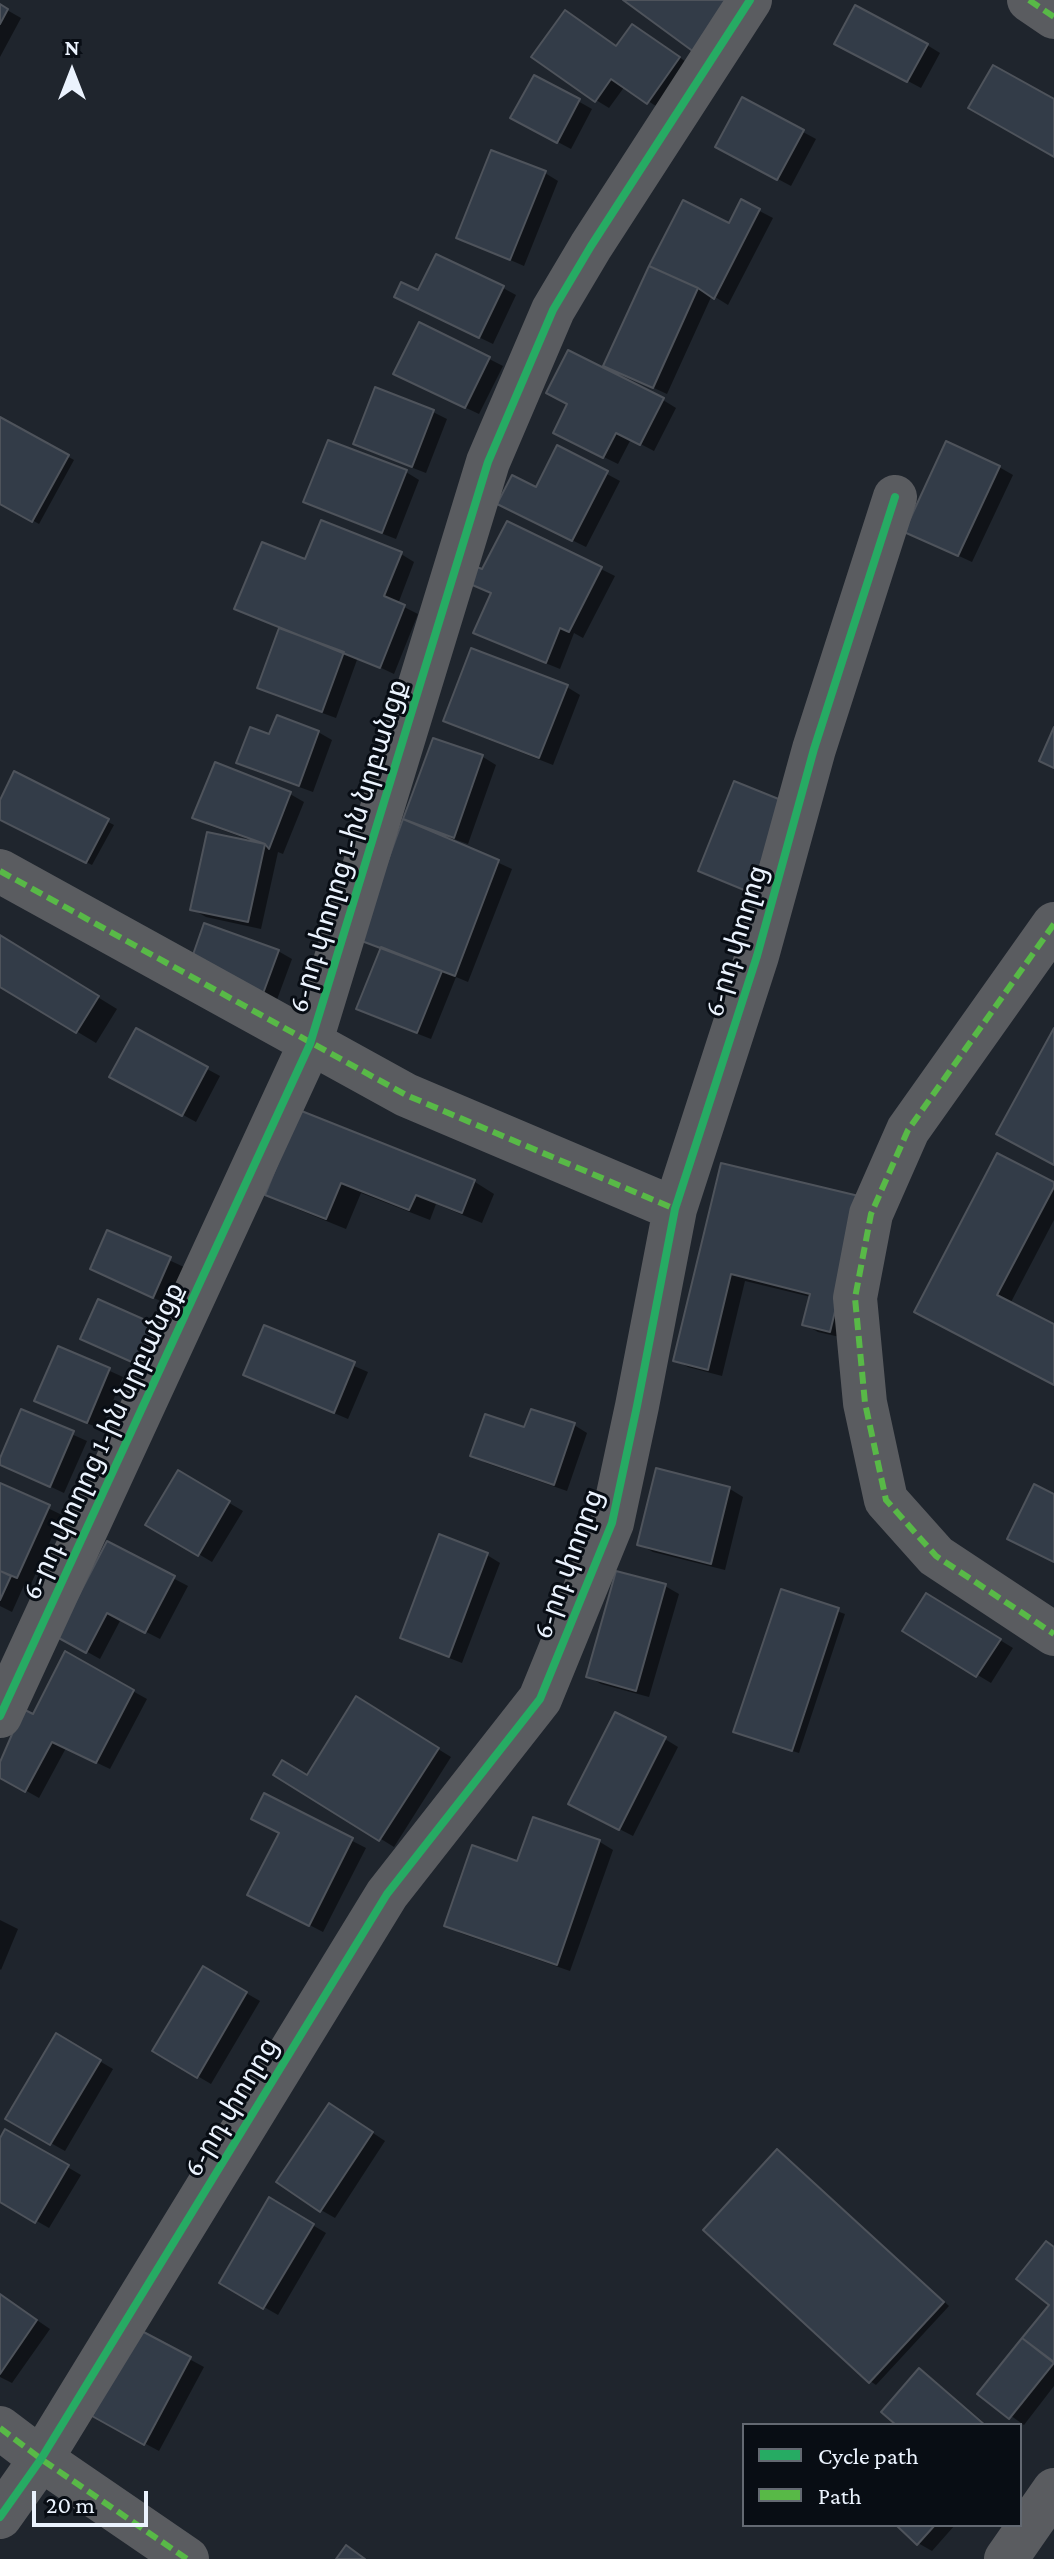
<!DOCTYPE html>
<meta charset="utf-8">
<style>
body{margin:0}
#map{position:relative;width:1054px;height:2559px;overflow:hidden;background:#1f252d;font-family:"Crimson Pro",serif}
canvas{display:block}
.legend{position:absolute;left:742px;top:2423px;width:280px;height:104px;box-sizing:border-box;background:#080d14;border:2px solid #636972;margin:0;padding:10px 14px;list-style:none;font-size:24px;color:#ebf3fe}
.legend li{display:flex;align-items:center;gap:16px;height:40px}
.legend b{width:40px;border:2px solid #636972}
.north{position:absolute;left:32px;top:32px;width:80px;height:80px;-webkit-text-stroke:6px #080d14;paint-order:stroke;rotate:0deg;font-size:22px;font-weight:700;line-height:32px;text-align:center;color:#ebf3fe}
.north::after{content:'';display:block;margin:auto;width:28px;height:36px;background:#ebf3fe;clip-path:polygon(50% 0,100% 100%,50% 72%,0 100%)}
.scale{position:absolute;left:32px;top:2491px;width:116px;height:36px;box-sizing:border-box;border:4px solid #ebf3fe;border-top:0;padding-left:10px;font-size:24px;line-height:28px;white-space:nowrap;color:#ebf3fe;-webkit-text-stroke:6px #080d14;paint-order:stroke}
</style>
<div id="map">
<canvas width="1054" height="2559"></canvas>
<ul class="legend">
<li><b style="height:10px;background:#26ab63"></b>Cycle path</li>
<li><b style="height:10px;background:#58b947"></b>Path</li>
</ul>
<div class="north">N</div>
<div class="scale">20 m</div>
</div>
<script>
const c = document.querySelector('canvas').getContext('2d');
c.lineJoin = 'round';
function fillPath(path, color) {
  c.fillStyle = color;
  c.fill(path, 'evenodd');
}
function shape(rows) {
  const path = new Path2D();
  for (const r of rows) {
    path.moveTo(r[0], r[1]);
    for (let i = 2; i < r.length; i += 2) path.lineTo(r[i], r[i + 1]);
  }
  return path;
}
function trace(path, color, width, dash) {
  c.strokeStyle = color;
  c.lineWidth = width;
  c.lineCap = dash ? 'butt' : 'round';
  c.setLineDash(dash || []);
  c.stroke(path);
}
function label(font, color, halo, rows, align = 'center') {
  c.font = font + ' "Crimson Pro","Noto Sans Armenian",serif';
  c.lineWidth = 6;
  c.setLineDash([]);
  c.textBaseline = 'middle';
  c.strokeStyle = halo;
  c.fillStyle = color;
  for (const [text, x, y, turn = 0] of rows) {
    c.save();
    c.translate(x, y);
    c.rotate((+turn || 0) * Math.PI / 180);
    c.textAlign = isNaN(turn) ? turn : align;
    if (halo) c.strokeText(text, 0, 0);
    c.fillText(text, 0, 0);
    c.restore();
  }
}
const shadow = shape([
 [0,6,21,18,0,57],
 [646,34,692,66,662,110,625,86,609,108,596,100,617,48],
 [837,43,927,45,940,53,921,88],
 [535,77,592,109,571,149,526,125],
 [803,132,816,139,791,186,731,154],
 [545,173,558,181,524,266,458,237],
 [742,202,773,218,728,305,712,295,667,394,606,366,730,226],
 [503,288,516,295,493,344,410,304,419,293],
 [420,324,503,366,479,414,409,381],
 [663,400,676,408,654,451,631,439,618,464,569,440],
 [433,412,447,419,426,473,369,451,355,443],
 [0,419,74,460,39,524,0,502],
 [558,448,620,481,586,547,513,511,537,490],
 [999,467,1013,475,972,562,920,538],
 [406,472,419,480,396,539,319,509,306,502],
 [508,523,615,576,583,638,574,633,560,669,489,640,493,594,465,580,483,571],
 [401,554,414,562,398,604,418,614,394,674,358,657,336,718,273,695,259,688,281,629,237,609,306,562],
 [567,687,580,695,553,765,459,728,446,720],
 [318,732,332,740,313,792,252,770,239,762,270,736],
 [434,740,483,757,496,765,468,844,454,839,453,842,512,869,468,982,456,977,431,1039,372,1016,358,1008,382,949,361,939],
 [216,765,290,794,304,802,283,854,278,852,261,929,206,917,192,909,247,839,208,825,195,817],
 [15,774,114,825,92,865,0,819,0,804],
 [785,804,763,898,700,870],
 [0,937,117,1009,96,1043,0,985],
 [278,951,292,959,275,1005,203,979],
 [137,1031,220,1076,196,1122,112,1076],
 [300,1112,475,1182,494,1194,482,1223,436,1204,430,1220,361,1193,346,1229,287,1205,267,1194],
 [723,1165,876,1207,844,1338,818,1332,804,1324,811,1297,745,1281,722,1376,688,1367,675,1360],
 [1054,1184,1054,1220,1010,1304,1054,1327,1054,1384,930,1319],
 [108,1232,184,1267,167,1304,106,1276],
 [265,1328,368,1372,348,1419,245,1375],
 [59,1348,123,1377,101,1429,50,1408],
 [22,1412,87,1441,64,1493,0,1463],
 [574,1425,587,1433,567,1491,486,1463,473,1456,526,1430],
 [658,1471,730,1489,743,1497,725,1570,653,1552,639,1544],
 [178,1473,243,1511,212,1562,148,1524],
 [0,1485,62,1515,31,1584,25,1583,12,1612,0,1606],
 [108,1544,188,1586,160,1639,121,1619,100,1659,59,1636],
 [487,1555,500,1563,462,1663,416,1645,402,1637],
 [665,1586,679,1594,649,1697,601,1684,588,1676],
 [782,1591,845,1614,799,1753,742,1735],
 [926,1595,1013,1648,991,1683,904,1631],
 [66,1654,147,1699,110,1769,66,1748,39,1798,0,1776,0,1767,34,1716],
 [370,1707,451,1757,394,1847,276,1774,308,1777],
 [665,1739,678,1747,633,1836,584,1811],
 [265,1796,366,1848,323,1932,263,1901,281,1833],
 [534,1819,600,1842,613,1850,570,1971,460,1933,447,1925,519,1863],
 [0,1920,18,1929,1,1970,0,1969],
 [204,1969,260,2001,211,2084,155,2051],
 [57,2036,113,2069,65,2151,8,2119],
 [343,2113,385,2141,335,2218,321,2210],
 [6,2131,81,2175,49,2228,0,2200,0,2142],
 [778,2151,949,2306,876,2385,870,2381],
 [270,2200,326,2233,278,2315,222,2283],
 [1054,2248,1054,2386,1024,2425,980,2394,1051,2305],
 [0,2295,50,2329,12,2383,0,2377],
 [139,2332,204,2367,159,2451,94,2416],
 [920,2371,933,2379,987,2425,899,2425],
 [899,2525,955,2525,932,2551,918,2543]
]);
const building = shape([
 [623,0,735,0,698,55,623,0],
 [0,4,8,9,0,24,0,4],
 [855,5,928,44,907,82,834,44,855,5],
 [565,10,616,46,632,24,680,57,647,104,611,79,595,102,531,57,565,10],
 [993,65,1054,99,1054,157,968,108,993,65],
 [534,75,580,99,557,143,510,118,534,75],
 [742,97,804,130,777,180,715,147,742,97],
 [491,150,546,171,510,260,456,238,491,150],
 [741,199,760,209,714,299,698,288,649,266,683,200,729,223,741,199],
 [436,254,504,286,479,338,394,297,401,282,418,290,436,254],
 [649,266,698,288,653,388,603,366,649,266],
 [419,322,490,357,465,408,393,374,419,322],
 [568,350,664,398,640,445,616,433,603,458,553,433,567,404,546,393,568,350],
 [375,387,434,410,412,467,353,444,375,387],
 [0,417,69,455,32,522,0,504,0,417],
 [328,440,407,470,382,533,303,502,328,440],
 [946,441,1000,466,958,556,904,532,946,441],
 [557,445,608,471,572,541,497,504,512,475,536,487,557,445],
 [321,520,402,552,384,596,405,605,380,668,234,609,262,542,305,559,321,520],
 [507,521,602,567,569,632,560,628,546,663,473,633,491,593,463,581,467,563,482,569,507,521],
 [279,628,344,652,322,712,257,688,279,628],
 [471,648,568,685,539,758,443,721,471,648],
 [277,715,319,731,299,786,236,763,250,727,269,734,277,715],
 [1054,727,1054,768,1039,761,1054,727],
 [433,738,483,755,454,838,403,819,433,738],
 [215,762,291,792,269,849,265,844,192,818,215,762],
 [14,771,109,819,86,863,0,820,0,800,14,771],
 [734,781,786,802,749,892,698,871,734,781],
 [403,819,499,860,455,976,359,940,403,819],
 [207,832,265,844,248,922,190,910,207,832],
 [204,923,279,950,261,999,187,972,204,923],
 [0,935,99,996,76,1033,0,987,0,935],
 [381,947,442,971,417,1033,356,1009,381,947],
 [136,1028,208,1067,182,1116,109,1077,136,1028],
 [1054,1028,1054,1165,996,1134,1054,1028],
 [299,1110,475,1180,462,1213,416,1195,409,1210,341,1183,326,1219,265,1195,299,1110],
 [997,1153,1054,1182,1054,1187,997,1295,1054,1324,1054,1385,914,1312,997,1153],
 [721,1163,863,1197,830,1332,802,1325,810,1294,731,1274,708,1370,673,1361,721,1163],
 [107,1230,171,1257,153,1298,90,1269,107,1230],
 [98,1299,161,1327,143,1367,80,1339,98,1299],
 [264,1325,355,1362,334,1413,243,1375,264,1325],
 [58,1346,110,1368,87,1423,34,1401,58,1346],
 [21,1409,74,1431,50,1487,0,1465,0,1458,21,1409],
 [531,1409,575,1423,554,1485,470,1456,485,1414,524,1427,531,1409],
 [656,1468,730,1487,711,1564,637,1545,656,1468],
 [178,1470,230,1501,198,1556,145,1525,178,1470],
 [0,1483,50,1505,17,1578,0,1571,0,1483],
 [1034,1484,1054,1494,1054,1562,1007,1539,1034,1484],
 [439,1534,488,1553,449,1657,400,1638,439,1534],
 [107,1541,175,1576,145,1633,107,1613,86,1653,57,1637,107,1541],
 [0,1571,11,1576,0,1600,0,1571],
 [616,1571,666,1584,636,1691,586,1677,616,1571],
 [781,1589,839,1608,792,1751,733,1732,781,1589],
 [926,1593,1001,1639,976,1677,902,1631,926,1593],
 [65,1651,134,1690,96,1763,52,1742,25,1792,0,1778,0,1762,23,1709,33,1714,65,1651],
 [356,1696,439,1748,379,1841,273,1775,282,1760,307,1775,356,1696],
 [615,1712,666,1737,619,1830,568,1804,615,1712],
 [264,1793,353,1838,309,1926,247,1895,279,1833,251,1819,264,1793],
 [533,1817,600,1840,557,1965,444,1926,472,1845,517,1861,533,1817],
 [203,1966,247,1992,197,2078,152,2051,203,1966],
 [56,2033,101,2060,50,2145,5,2119,56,2033],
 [329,2103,373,2132,320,2212,276,2182,329,2103],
 [5,2129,69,2165,35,2223,0,2202,0,2138,5,2129],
 [777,2149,944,2302,869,2383,703,2230,777,2149],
 [269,2197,314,2224,263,2309,219,2283,269,2197],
 [1046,2241,1054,2247,1054,2362,1022,2338,1049,2305,1016,2279,1046,2241],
 [0,2294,37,2320,0,2374,0,2294],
 [138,2329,191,2357,144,2445,92,2416,138,2329],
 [1022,2338,1054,2363,1009,2419,977,2394,1022,2338],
 [919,2368,985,2425,896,2425,881,2412,919,2368],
 [896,2525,935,2525,917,2545,896,2525],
 [346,2545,365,2559,336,2559,346,2545]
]);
const minor = shape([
 [1029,0,1054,17],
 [0,871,406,1095,675,1209],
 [1054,924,908,1130,871,1214,855,1298,865,1403,886,1500,936,1556,1054,1634],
 [0,1716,310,1044,488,462,553,310,591,246,750,0],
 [0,2428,41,2459,187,2559],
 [0,2517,41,2459,387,1894,540,1699,612,1523,637,1406,675,1209,757,956,814,749,895,497],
 [1006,2559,1054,2490]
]);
const quiet = shape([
 [1029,0,1054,17],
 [0,871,406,1095,675,1209],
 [1054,924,908,1130,871,1214,855,1298,865,1403,886,1500,936,1556,1054,1634],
 [0,2428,41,2459,187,2559]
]);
const cycleway = shape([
 [0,1716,310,1044,488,462,553,310,591,246,750,0],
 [0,2517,41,2459,387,1894,540,1699,612,1523,637,1406,675,1209,757,956,814,749,895,497]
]);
const streetNames = [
 ["6-րդ փողոց 1-ին նրբանցք",348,846,-73],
 ["6-րդ փողոց",736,941,-73],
 ["6-րդ փողոց 1-ին նրբանցք",103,1441,-65],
 ["6-րդ փողոց",568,1564,-70],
 ["6-րդ փողոց",231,2107,-59]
];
fillPath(shadow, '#0007');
fillPath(building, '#333c48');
trace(building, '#4e535b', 2);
trace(minor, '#5a5c60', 44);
trace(quiet, '#58b947', 6, [12, 6]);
trace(cycleway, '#26ab63', 8);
label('28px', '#ebf3fe', '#080d14', streetNames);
</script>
